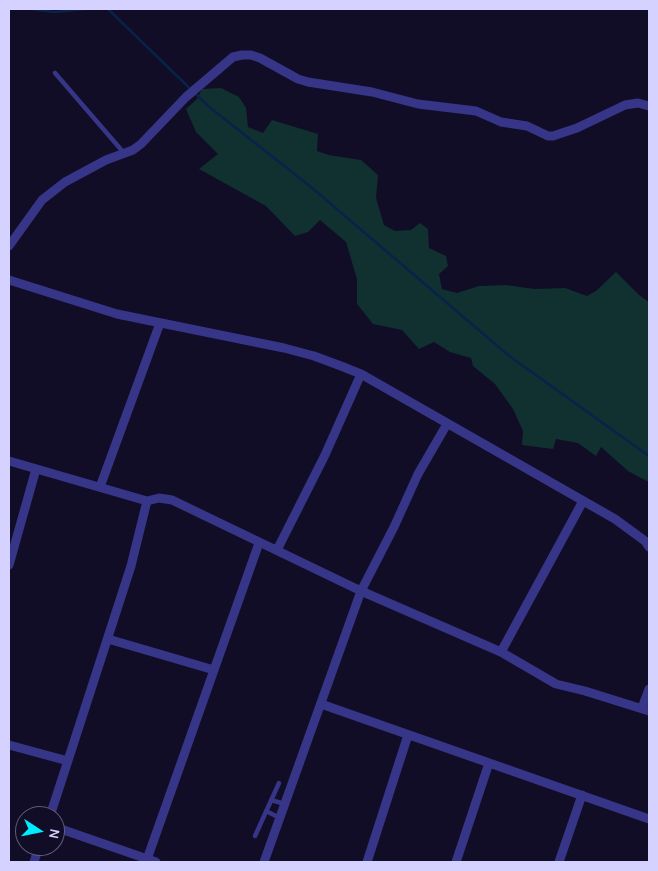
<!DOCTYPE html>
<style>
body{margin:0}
#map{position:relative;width:658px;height:871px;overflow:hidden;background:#110d26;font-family:Karla,sans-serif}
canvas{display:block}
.frame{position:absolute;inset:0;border:10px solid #d6d2ff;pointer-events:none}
.north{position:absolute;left:15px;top:806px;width:50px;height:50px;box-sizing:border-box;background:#110d26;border:1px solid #605c7d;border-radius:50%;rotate:101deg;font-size:14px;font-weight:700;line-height:20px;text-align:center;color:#d6d2ff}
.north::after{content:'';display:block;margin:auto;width:18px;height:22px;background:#00ebfd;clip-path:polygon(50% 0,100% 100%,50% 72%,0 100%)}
</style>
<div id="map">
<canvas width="658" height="871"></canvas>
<div class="frame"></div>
<div class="north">N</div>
</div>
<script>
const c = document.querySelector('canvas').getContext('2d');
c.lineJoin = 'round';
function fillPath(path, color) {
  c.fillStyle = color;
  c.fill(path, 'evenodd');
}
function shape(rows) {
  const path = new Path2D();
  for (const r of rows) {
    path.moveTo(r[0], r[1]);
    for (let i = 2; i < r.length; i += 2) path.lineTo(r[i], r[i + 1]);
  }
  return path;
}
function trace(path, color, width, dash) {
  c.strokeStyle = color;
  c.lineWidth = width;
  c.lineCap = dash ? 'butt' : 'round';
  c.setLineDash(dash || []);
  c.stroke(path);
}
const green = shape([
 [221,88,239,97,246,108,248,127,263,133,272,120,318,134,317,151,329,155,361,160,378,175,376,198,384,225,395,231,411,230,420,223,428,229,429,248,446,256,448,266,439,274,442,289,457,293,479,286,506,285,534,289,565,288,587,296,596,291,616,272,639,295,649,302,649,482,639,477,628,471,601,447,596,456,578,443,556,439,553,449,522,445,523,431,513,409,495,384,473,366,471,358,450,352,434,342,419,349,402,330,373,324,357,304,357,279,346,242,320,220,308,232,295,236,266,206,199,169,218,154,196,132,186,109,197,99,202,89]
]);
const stream = shape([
 [32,9,54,12,85,9],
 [108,9,208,106,311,187,508,355,649,456]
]);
const lane = shape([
 [55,73,124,153],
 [271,800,285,804],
 [266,811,280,818],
 [255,836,279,783]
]);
const street = shape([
 [9,246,42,200,65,182,106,160,133,150,141,144,186,97,233,57,242,55,251,55,260,58,298,79,308,82,372,92,418,104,476,111,501,122,527,126,548,136,553,136,577,128,625,105,638,103,649,106],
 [9,280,117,314,284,348,314,356,341,366,361,374,615,519,645,541,649,547],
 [9,461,147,501,159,498,172,500,361,591,501,652,556,684,585,691,649,711],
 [100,487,160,323],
 [277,550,325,455,361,374],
 [9,565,36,469],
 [108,639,214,670],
 [501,652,583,501],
 [321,704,649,819],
 [642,708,649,689],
 [9,745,68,761],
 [50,816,131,566,147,501],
 [55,827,156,862],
 [34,862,39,846],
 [146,862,259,543],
 [264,862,361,591,394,527,418,474,447,424],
 [367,862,408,735],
 [456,862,489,763],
 [559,862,582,795]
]);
fillPath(green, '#10312f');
trace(stream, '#08224a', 2.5);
trace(lane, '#363588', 4.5);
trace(street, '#363588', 9);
</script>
